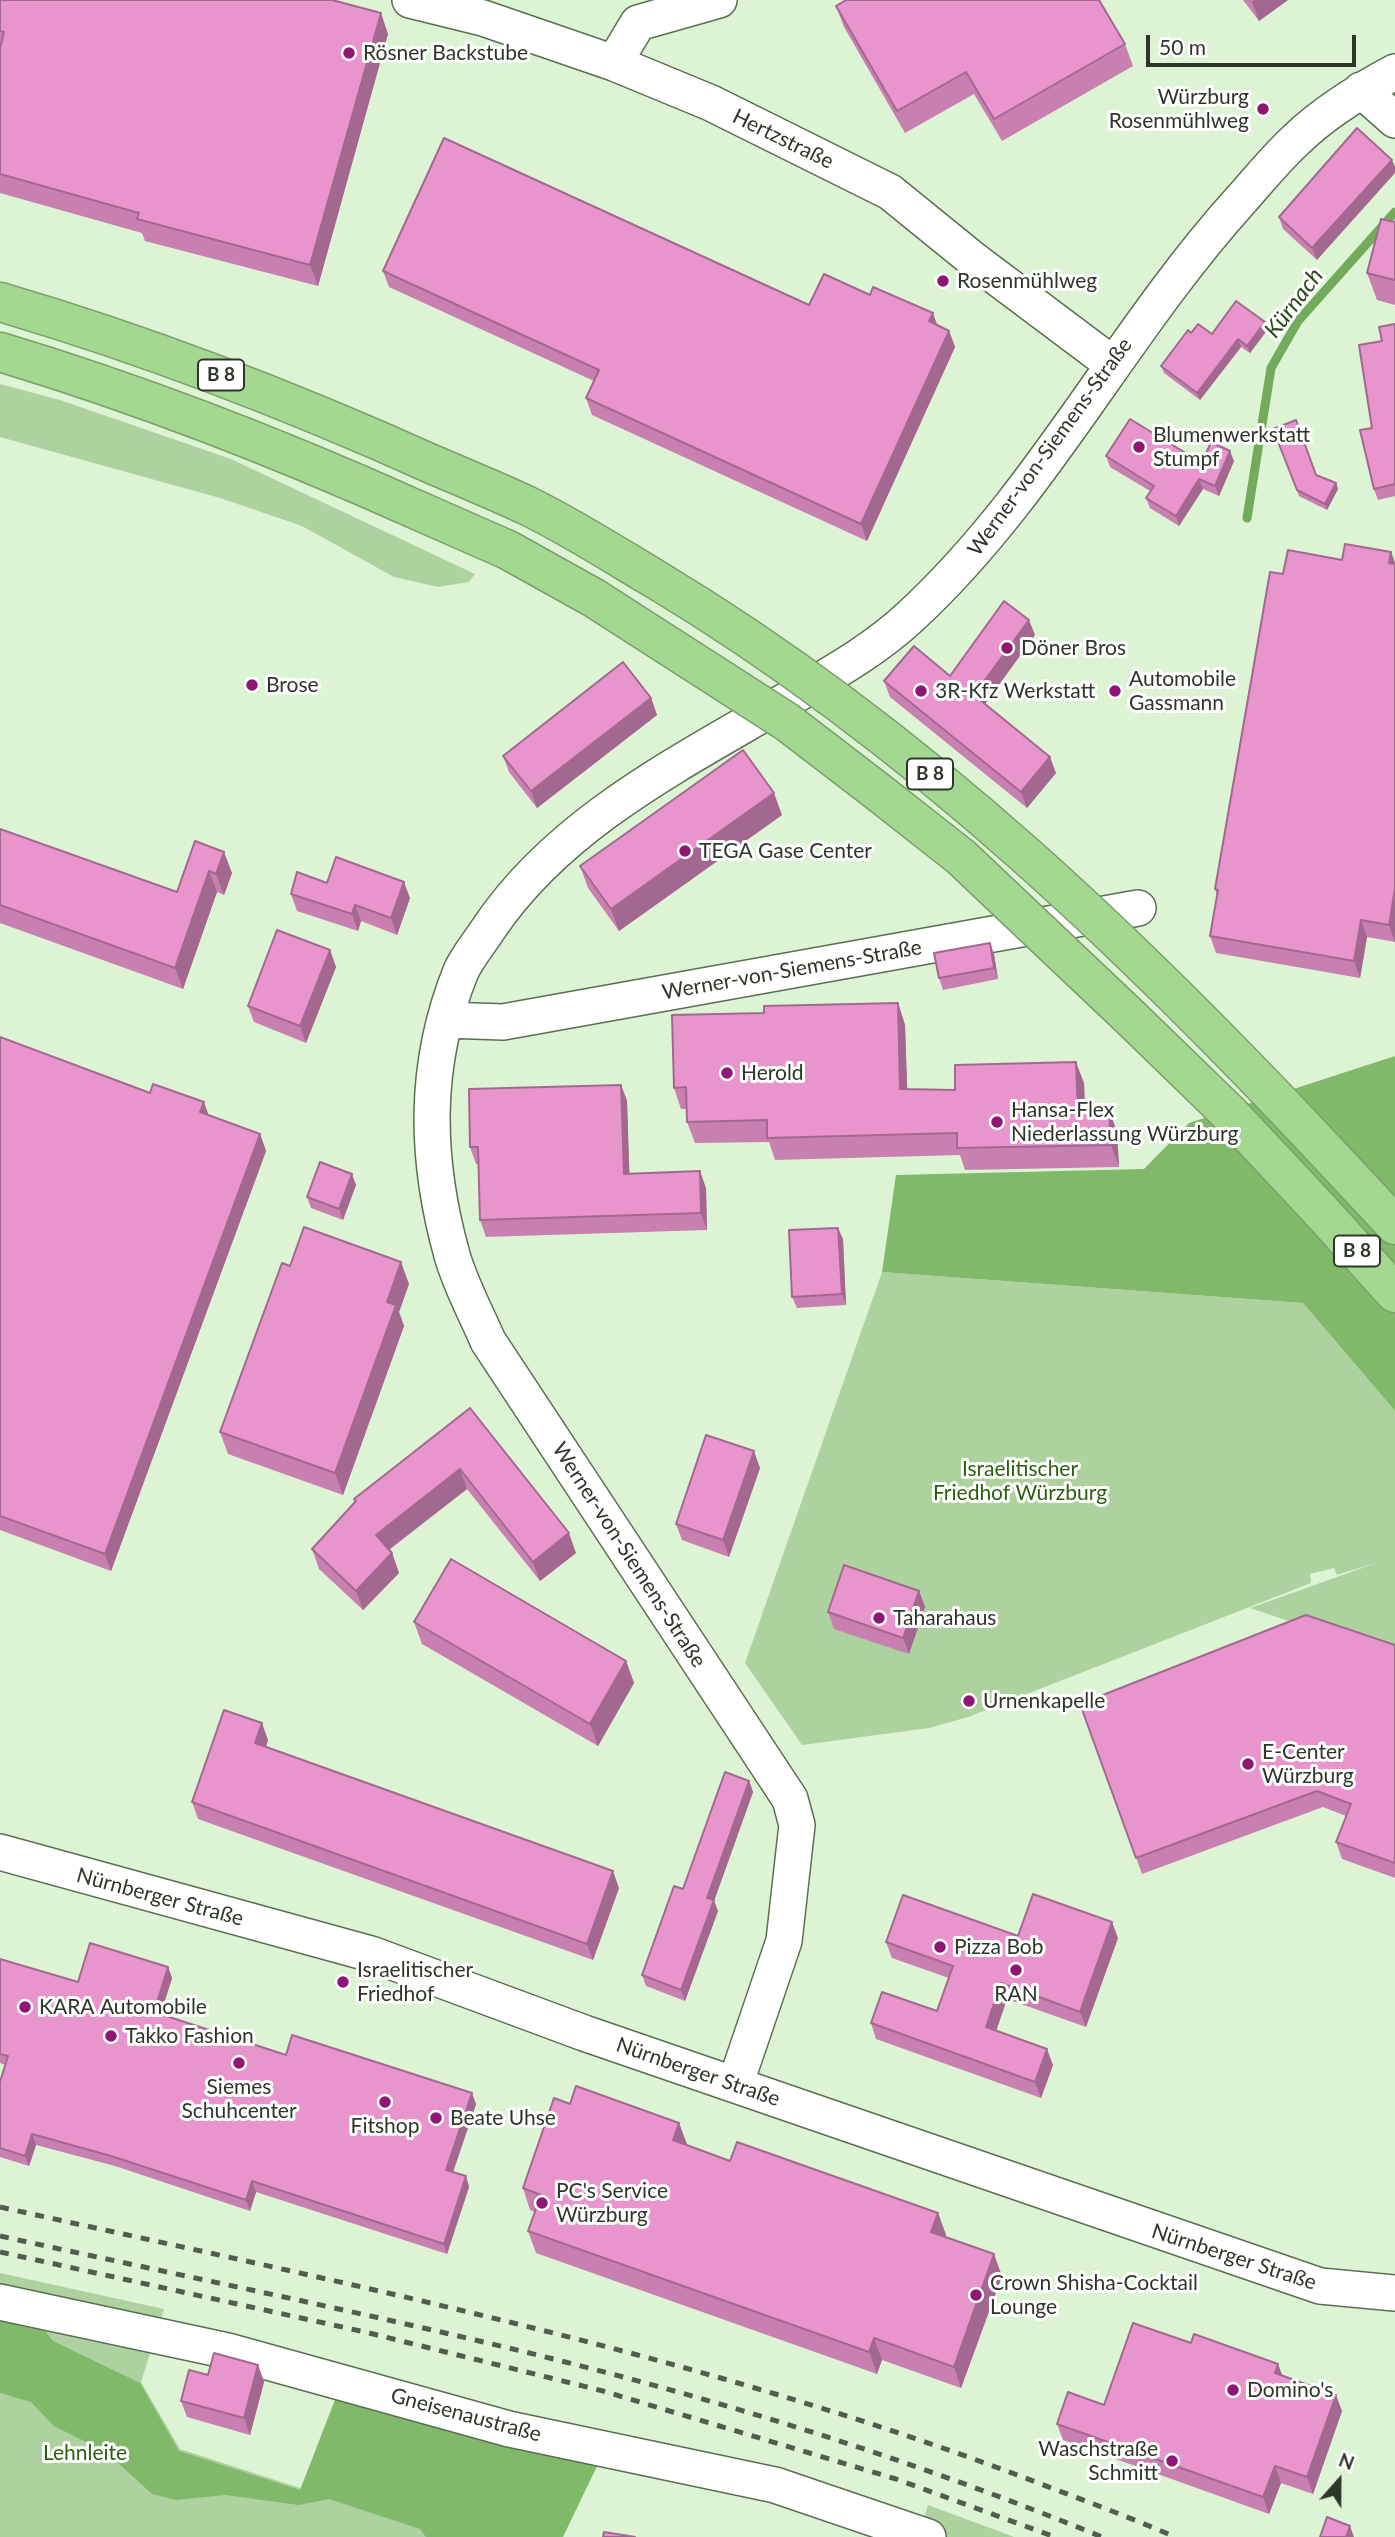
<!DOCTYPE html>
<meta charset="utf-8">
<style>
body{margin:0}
#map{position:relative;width:1395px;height:2537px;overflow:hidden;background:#ddf4d4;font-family:Lato,sans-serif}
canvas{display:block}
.north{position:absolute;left:1304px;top:2446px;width:70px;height:70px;-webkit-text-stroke:5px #fff;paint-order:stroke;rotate:21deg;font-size:19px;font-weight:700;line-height:28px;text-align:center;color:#2d3629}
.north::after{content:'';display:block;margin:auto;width:24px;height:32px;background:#2d3629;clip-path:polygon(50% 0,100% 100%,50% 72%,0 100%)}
.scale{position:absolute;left:1146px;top:35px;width:210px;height:32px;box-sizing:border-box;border:4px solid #2d3629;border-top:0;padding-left:9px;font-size:21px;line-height:24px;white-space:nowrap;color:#2d3629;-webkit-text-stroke:5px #fff;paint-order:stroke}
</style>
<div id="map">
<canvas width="1395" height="2537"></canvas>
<div class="north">N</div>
<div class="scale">50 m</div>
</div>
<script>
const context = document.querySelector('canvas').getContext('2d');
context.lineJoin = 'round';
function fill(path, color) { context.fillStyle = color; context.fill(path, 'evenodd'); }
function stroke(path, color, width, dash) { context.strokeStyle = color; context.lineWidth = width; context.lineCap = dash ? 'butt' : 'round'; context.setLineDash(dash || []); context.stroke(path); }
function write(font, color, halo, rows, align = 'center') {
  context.font = font + ' Lato,sans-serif'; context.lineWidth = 6; context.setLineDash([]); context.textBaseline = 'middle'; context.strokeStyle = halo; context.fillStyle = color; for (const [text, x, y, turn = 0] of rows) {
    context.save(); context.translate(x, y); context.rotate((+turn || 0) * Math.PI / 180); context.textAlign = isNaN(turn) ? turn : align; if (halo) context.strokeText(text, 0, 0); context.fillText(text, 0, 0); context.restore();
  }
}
fill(new Path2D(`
 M 0,384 L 60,400 L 231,459 L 475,574 L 469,582 L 438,587 L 394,577 L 302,526 L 220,498 L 0,437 Z
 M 882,1272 L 1303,1303 L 1395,1411 L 1395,1657 L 1250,1608 L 1379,1562 L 1337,1575 L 1334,1568 L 1310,1574 L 1311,1583 L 968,1717 L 929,1728 L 802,1745 L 745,1663 Z
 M 0,2273 L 164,2309 L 141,2382 L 180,2449 L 300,2488 L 562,2537 L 0,2537 Z
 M 928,2505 L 1009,2535 L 1014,2537 L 918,2537 Z`), '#add29f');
fill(new Path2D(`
 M 1395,1056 L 1395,1411 L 1303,1303 L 882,1272 L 896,1175 L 1144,1169 L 1189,1123 Z
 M 0,2313 L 37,2321 L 53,2341 L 140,2383 L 179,2451 L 300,2490 L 338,2392 L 600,2460 L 563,2537 L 426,2537 L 420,2529 L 329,2499 L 299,2505 L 225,2495 L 176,2500 L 152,2494 L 106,2452 L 54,2426 L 31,2402 L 0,2393 Z`), '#81b96b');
stroke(new Path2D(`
 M 1247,518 L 1271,368 L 1298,321 L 1395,212`), '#73aa5c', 9);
const minor = new Path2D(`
 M 410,0 L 483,18 L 614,63 L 711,103 L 890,192 L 975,261 L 1111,363
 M 614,63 L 638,23 L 719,0
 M 1361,90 L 1395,120
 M 446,1020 L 503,1022 L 1138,908
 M 0,1852 L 371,1954 L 584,2033 L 1320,2286 L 1395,2293
 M 735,2085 L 784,1941 L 797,1825 L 790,1799 L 488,1341 C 476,1313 460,1284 452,1255 C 425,1158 423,1065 461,971 C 468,956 480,942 489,928 C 561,821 684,761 792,697 C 833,673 876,649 911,616 C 1041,496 1121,333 1239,202 C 1258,181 1276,158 1297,139 C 1325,112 1361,90 1395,72
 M 0,2302 L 228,2351 L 509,2429 L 775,2485 L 928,2537`);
const highway = new Path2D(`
 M 0,302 C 150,346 294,402 436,466
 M 0,352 C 143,395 281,449 417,510
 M 1351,1178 L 1395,1225
 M 1319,1209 L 1395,1293`);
stroke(minor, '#5a6e52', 38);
stroke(highway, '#7a9f6b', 41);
stroke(minor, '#fff', 35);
stroke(highway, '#a4d78f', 38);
stroke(new Path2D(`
 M 0,2207 C 344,2283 690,2352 1020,2476 C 1072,2496 1125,2515 1175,2537
 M 0,2236 C 196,2279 394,2318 589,2368 C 763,2413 936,2469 1102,2537
 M 0,2252 L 365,2332 L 603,2391 L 896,2479 L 1055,2537`), '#525e4d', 5, [9, 9]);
const highwayBridge = new Path2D(`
 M 436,466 C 467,479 498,492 528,506 C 571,527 613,554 655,579 C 920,738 1142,953 1351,1178
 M 417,510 L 508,550 L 594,598 L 787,722 L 877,791 L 961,857 L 1131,1018 L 1230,1114 L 1319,1209`);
stroke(highwayBridge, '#7a9f6b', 41, []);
stroke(highwayBridge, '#a4d78f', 38);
fill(new Path2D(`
 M 0,0 L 388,34 L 318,286 L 145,241 L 142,233 L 0,193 Z
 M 1243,0 L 1288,0 L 1259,21 Z
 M 836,6 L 1125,44 L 1133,66 L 1002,141 L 974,94 L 905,133 L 844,27 Z
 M 1395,167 L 1317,260 L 1283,229 L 1279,217 Z
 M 1395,222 L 1395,305 L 1377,300 L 1367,273 Z
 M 383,271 L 809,305 L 937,325 L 949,331 L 955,347 L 867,541 L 592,415 L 586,398 L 594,381 L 389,287 Z
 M 1265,322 L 1268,329 L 1250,353 L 1241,347 L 1200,400 L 1164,373 L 1161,366 L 1191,333 L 1212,334 Z
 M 1395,324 L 1395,496 L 1378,500 L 1374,489 L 1372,428 L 1382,341 Z
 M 1273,429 L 1316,475 L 1336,483 L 1338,489 L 1327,510 L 1299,496 Z
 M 1106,456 L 1202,463 L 1234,461 L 1219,496 L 1203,489 L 1179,526 L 1150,508 L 1146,498 L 1150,491 L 1110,467 Z
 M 1391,552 L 1395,563 L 1395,942 L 1367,937 L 1360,978 L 1216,953 L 1210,936 L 1217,895 L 1215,889 L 1283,574 L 1342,560 Z
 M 1035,635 L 985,704 L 1056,773 L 1027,808 L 890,697 L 884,681 L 950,676 Z
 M 651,698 L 657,715 L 537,808 L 509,772 L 503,756 Z
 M 782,815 L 619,931 L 588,888 L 580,866 Z
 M 0,829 L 177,892 L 195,841 L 232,873 L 224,895 L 217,892 L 183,989 L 0,923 Z
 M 327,883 L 410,898 L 397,935 L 361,921 L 358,931 L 297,911 L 291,894 Z
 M 330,950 L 336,967 L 306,1043 L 254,1022 L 248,1006 Z
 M 994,954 L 998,979 L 943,990 L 939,978 Z
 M 898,1003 L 905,1025 L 907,1089 L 955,1090 L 1084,1083 L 1085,1111 L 1109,1110 L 1117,1132 L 1119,1167 L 965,1170 L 960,1155 L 775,1160 L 769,1142 L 695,1143 L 687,1122 L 686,1109 L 681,1109 L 674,1088 L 764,1013 Z
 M 0,1037 L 260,1134 L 266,1151 L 111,1571 L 0,1530 Z
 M 621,1085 L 627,1101 L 629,1173 L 706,1188 L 707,1230 L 486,1237 L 480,1220 L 478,1164 L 476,1164 L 470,1147 Z
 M 356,1185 L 343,1220 L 311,1208 L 307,1197 Z
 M 843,1239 L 846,1305 L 797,1308 L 792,1297 Z
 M 290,1266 L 409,1284 L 399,1312 L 404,1326 L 343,1495 L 228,1454 L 220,1432 Z
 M 470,1408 L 576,1553 L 540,1581 L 467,1489 L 389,1550 L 392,1553 L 399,1573 L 363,1610 L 319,1569 L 312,1549 L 355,1502 L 354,1499 Z
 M 760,1468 L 729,1557 L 682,1540 L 676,1524 Z
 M 919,1591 L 925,1607 L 909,1654 L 834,1629 L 828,1612 Z
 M 414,1622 L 626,1661 L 634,1683 L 598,1746 L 422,1644 Z
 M 1395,1645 L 1395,1878 L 1342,1859 L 1336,1842 L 1346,1816 L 1323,1807 L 1142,1874 L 1080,1704 Z
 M 268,1740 L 266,1747 L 619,1888 L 593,1960 L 198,1819 L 192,1802 Z
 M 749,1781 L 753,1792 L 714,1901 L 718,1911 L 685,2001 L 646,1986 L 642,1975 L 683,1889 Z
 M 1018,1936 L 1118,1938 L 1086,2027 L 1007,1999 L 996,2031 L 1053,2065 L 1041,2098 L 876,2039 L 871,2023 L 937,2011 L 949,1978 L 892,1958 L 886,1942 Z
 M 0,1959 L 78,1982 L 168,1967 L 172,1978 L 161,2014 L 286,2055 L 476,2104 L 453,2172 L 466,2176 L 469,2187 L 447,2254 L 256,2192 L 250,2211 L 115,2166 L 36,2145 L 29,2166 L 0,2157 L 0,2082 L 5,2065 L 0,2063 Z
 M 570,2104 L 679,2123 L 686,2145 L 730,2161 L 938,2213 L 946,2235 L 945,2237 L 1002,2276 L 961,2388 L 882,2360 L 877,2374 L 536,2253 L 528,2231 L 535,2212 L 530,2210 L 523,2188 Z
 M 1191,2343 L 1278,2364 L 1282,2376 L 1342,2411 L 1313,2494 L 1281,2483 L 1269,2514 L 1063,2440 L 1057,2424 L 1104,2405 Z
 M 258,2365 L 264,2382 L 250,2435 L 187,2417 L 181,2401 L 208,2375 Z`), '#c880b0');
fill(new Path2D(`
 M 1254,0 L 1288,0 L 1259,21 L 1252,2 Z
 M 381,13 L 388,34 L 318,286 L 310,265 Z
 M 1392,160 L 1395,167 L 1395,173 L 1317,260 L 1312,248 Z
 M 933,313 L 939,330 L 929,321 Z
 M 1265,322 L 1268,329 L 1250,353 L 1247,346 Z
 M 949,331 L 955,347 L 867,541 L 861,524 Z
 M 1238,339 L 1241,347 L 1200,400 L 1197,393 Z
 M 1230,451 L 1234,461 L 1219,496 L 1215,486 Z
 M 1199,479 L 1203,489 L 1179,526 L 1176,516 Z
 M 1336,483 L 1338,489 L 1327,510 L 1325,504 Z
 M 1391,552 L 1395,563 L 1395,580 L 1389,563 Z
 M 1029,620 L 1035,635 L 980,711 L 974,695 Z
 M 651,698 L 657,715 L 537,808 L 531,791 Z
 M 1050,757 L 1056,773 L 1027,808 L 1021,792 Z
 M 774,793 L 782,815 L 619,931 L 611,909 Z
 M 224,852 L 232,873 L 224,895 L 216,874 Z
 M 209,871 L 217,892 L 183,989 L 175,968 Z
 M 404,882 L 410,898 L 397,935 L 391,918 Z
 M 1395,889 L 1395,942 L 1389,925 Z
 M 355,905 L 361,921 L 358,931 L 352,914 Z
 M 1361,920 L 1367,937 L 1360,978 L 1354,961 Z
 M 990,943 L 994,954 L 998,979 L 994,968 Z
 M 330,950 L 336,967 L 306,1043 L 300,1026 Z
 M 898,1003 L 905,1025 L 908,1111 L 900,1089 Z
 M 1076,1062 L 1084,1083 L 1086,1133 L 1078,1111 Z
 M 621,1085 L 627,1101 L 630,1190 L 624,1174 Z
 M 204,1102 L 210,1119 L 200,1112 Z
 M 1109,1110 L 1117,1132 L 1119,1167 L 1111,1145 Z
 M 260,1134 L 266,1151 L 111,1571 L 105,1554 Z
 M 700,1171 L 706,1188 L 707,1230 L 701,1213 Z
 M 352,1174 L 356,1185 L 343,1220 L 339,1209 Z
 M 838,1228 L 843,1239 L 846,1305 L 842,1294 Z
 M 401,1262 L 409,1284 L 399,1312 L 404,1326 L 343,1495 L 335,1473 L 387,1302 Z
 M 754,1451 L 760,1468 L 729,1557 L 723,1540 Z
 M 460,1469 L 467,1489 L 383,1554 L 376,1535 Z
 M 569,1533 L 576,1553 L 540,1581 L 533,1562 Z
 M 392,1553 L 399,1573 L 363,1610 L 356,1591 Z
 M 919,1591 L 925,1607 L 909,1654 L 903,1638 Z
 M 626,1661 L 634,1683 L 598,1746 L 590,1724 Z
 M 262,1723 L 268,1740 L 261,1759 L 255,1743 Z
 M 749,1781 L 753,1792 L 714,1901 L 718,1911 L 685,2001 L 681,1990 L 707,1898 Z
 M 613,1871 L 619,1888 L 593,1960 L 587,1944 Z
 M 1112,1922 L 1118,1938 L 1086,2027 L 1080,2012 Z
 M 168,1967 L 172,1978 L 158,2022 L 154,2012 Z
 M 1001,1983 L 1007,1999 L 992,2043 L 986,2027 Z
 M 1047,2049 L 1053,2065 L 1041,2098 L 1035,2082 Z
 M 472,2093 L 476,2104 L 450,2181 L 446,2170 Z
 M 679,2123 L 687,2144 L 681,2162 L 673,2140 Z
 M 32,2134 L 36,2145 L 29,2166 L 25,2156 Z
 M 466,2176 L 469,2187 L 447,2254 L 444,2244 Z
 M 252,2181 L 256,2192 L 250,2211 L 246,2200 Z
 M 938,2213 L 946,2235 L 939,2254 L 931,2232 Z
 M 994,2254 L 1002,2276 L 961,2388 L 954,2367 Z
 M 874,2338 L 882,2360 L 877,2374 L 869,2352 Z
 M 1278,2364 L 1284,2380 L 1275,2373 Z
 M 258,2365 L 264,2382 L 250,2435 L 244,2418 Z
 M 1336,2395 L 1342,2411 L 1313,2494 L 1307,2477 Z
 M 1275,2466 L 1281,2483 L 1269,2514 L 1263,2497 Z
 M 1350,2526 L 1354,2537 L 1346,2537 Z`), '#a36890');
const building = new Path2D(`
 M 0,0 L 332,0 L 381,13 L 310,265 L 137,219 L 139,213 L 0,174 L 0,48 L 4,32 L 0,31 Z
 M 846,0 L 1099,0 L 1125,44 L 994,119 L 966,72 L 897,111 L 836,6 Z
 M 1357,128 L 1392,160 L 1312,248 L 1279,217 Z
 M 444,138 L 809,305 L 824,274 L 870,295 L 873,287 L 933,313 L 929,321 L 949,331 L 861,524 L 586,398 L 599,370 L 383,271 Z
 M 1381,219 L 1395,222 L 1395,280 L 1367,273 Z
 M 1236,301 L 1265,322 L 1247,346 L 1238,339 L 1197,393 L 1161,366 L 1188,330 L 1191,333 L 1198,324 L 1212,334 Z
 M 1395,324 L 1395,484 L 1374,489 L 1360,430 L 1372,428 L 1359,345 L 1382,341 L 1379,327 Z
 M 1130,419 L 1202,463 L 1211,442 L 1230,451 L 1215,486 L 1199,479 L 1176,516 L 1146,498 L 1154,486 L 1106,456 Z
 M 1296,420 L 1316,475 L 1336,483 L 1325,504 L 1297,490 L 1273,429 Z
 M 1345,544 L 1391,552 L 1389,563 L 1395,564 L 1395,889 L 1389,925 L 1361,920 L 1354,961 L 1210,936 L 1218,890 L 1215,889 L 1270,572 L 1283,574 L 1288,550 L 1342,560 Z
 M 1004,601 L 1029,620 L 974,695 L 1050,757 L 1021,792 L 884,681 L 914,646 L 950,676 Z
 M 623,662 L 651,698 L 531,791 L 503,756 Z
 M 743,750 L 774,793 L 611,909 L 580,866 Z
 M 0,829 L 177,892 L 195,841 L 224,852 L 216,874 L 209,871 L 175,968 L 0,905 Z
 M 336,857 L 404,882 L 391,918 L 355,905 L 352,914 L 291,894 L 297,872 L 327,883 Z
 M 277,930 L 330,950 L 300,1026 L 248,1006 Z
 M 990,943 L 994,968 L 939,978 L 934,953 Z
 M 898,1003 L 900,1089 L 955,1090 L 955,1065 L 1076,1062 L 1078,1111 L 1109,1110 L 1111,1145 L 957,1148 L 957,1133 L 767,1138 L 767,1120 L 687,1122 L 686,1087 L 674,1088 L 672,1015 L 764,1013 L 764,1006 Z
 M 0,1037 L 150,1093 L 153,1084 L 204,1102 L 200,1112 L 260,1134 L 105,1554 L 0,1516 Z
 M 621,1085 L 624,1174 L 700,1171 L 701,1213 L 480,1220 L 478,1147 L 470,1147 L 469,1089 Z
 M 320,1162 L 352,1174 L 339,1209 L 307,1197 Z
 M 304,1227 L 401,1262 L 387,1302 L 396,1305 L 335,1473 L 220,1432 L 282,1263 L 290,1266 Z
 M 838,1228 L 842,1294 L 792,1297 L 789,1230 Z
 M 470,1408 L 569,1533 L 533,1562 L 460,1469 L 376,1535 L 392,1553 L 356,1591 L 312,1549 L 356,1501 L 354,1499 Z
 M 706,1435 L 754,1451 L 723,1540 L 676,1524 Z
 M 451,1559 L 626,1661 L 590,1724 L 414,1622 Z
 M 844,1565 L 919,1591 L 903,1638 L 828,1612 Z
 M 1306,1615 L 1395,1645 L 1395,1863 L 1336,1842 L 1351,1804 L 1317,1791 L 1136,1858 L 1080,1704 Z
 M 224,1710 L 262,1723 L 255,1743 L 613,1871 L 587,1944 L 192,1802 Z
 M 725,1772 L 749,1781 L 707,1898 L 714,1900 L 681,1990 L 642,1975 L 674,1886 L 683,1889 Z
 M 1033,1894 L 1112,1922 L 1080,2012 L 1001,1983 L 986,2027 L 1047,2049 L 1035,2082 L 871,2023 L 882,1992 L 937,2011 L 953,1966 L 886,1942 L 903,1895 L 1018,1936 Z
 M 90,1943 L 168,1967 L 154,2012 L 286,2055 L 292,2035 L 472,2093 L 446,2170 L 466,2176 L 444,2244 L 252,2181 L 246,2200 L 111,2156 L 32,2134 L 25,2156 L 0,2148 L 0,2082 L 8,2056 L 0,2054 L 0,1959 L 78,1982 Z
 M 576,2086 L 679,2123 L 673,2140 L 730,2161 L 737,2142 L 938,2213 L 931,2232 L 994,2254 L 954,2367 L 874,2338 L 869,2352 L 528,2231 L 541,2195 L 523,2188 L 554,2098 L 570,2104 Z
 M 1133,2323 L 1191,2343 L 1194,2334 L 1278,2364 L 1275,2373 L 1336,2395 L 1307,2477 L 1275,2466 L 1263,2497 L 1057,2424 L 1068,2392 L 1104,2405 Z
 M 214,2353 L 258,2365 L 244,2418 L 181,2401 L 189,2370 L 208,2375 Z
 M 1327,2517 L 1350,2526 L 1346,2537 L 1320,2537 Z
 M 604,2532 L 635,2537 L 603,2537 Z`);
fill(building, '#e995cd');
stroke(building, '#a36890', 2);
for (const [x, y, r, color] of [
 [349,53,7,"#901674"],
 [1263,109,7,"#901674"],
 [943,281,7,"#901674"],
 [1139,447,7,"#901674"],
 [1007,648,7,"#901674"],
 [252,685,7,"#901674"],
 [921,691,7,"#901674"],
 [1115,691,7,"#901674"],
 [685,851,7,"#901674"],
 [727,1073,7,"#901674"],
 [997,1122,7,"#901674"],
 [879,1618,7,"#901674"],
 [969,1701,7,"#901674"],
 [1248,1764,7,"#901674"],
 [940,1947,7,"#901674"],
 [1016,1970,7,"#901674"],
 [343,1982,7,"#901674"],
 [25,2007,7,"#901674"],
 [111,2036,7,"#901674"],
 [239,2063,7,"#901674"],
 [385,2102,7,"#901674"],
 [436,2118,7,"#901674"],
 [542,2203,7,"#901674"],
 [976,2295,7,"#901674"],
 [1233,2390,7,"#901674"],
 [1172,2461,7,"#901674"]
]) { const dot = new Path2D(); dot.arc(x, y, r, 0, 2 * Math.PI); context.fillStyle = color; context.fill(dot); stroke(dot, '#fff', 2.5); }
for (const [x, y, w] of [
 [221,375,46],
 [930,774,46],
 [1357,1251,46]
]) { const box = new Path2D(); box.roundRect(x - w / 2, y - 15.5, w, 31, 5); context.fillStyle = '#fff'; context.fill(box); stroke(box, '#2d3629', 2); }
write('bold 19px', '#2d3629', null, [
 ["B 8",221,375],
 ["B 8",930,774],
 ["B 8",1357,1251]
]);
write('21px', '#2d3629', '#fff', [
 ["Rösner Backstube",363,53],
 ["Würzburg",1249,97,"right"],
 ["Rosenmühlweg",1249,121,"right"],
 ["Rosenmühlweg",957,281],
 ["Blumenwerkstatt",1153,435],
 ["Stumpf",1153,459],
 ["Döner Bros",1021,648],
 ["Automobile",1129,679],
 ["Gassmann",1129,703],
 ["Brose",266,685],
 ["3R-Kfz Werkstatt",935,691],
 ["TEGA Gase Center",699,851],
 ["Herold",741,1073],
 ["Hansa-Flex",1011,1110],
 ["Niederlassung Würzburg",1011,1134],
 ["Taharahaus",893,1618],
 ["Urnenkapelle",983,1701],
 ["E-Center",1262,1752],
 ["Würzburg",1262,1776],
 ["Pizza Bob",954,1947],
 ["Israelitischer",357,1970],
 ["Friedhof",357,1994],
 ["RAN",1016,1994,"center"],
 ["KARA Automobile",39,2007],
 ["Takko Fashion",125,2036],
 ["Siemes",239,2087,"center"],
 ["Schuhcenter",239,2111,"center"],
 ["Beate Uhse",450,2118],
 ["Fitshop",385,2126,"center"],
 ["PC's Service",556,2191],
 ["Würzburg",556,2215],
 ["Crown Shisha-Cocktail",990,2283],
 ["Lounge",990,2307],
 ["Domino's",1247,2390],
 ["Waschstraße",1158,2449,"right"],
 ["Schmitt",1158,2473,"right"]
], 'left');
write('21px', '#2d3629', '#fff', [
 ["Hertzstraße",783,139,26],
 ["Werner-von-Siemens-Straße",1050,447,-54],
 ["Werner-von-Siemens-Straße",792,970,-10],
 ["Werner-von-Siemens-Straße",629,1555,57],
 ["Nürnberger Straße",160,1897,15],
 ["Nürnberger Straße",698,2072,19],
 ["Nürnberger Straße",1234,2257,18],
 ["Gneisenaustraße",466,2415,15]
]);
write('21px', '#2b5e0d', '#fff', [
 ["Israelitischer",1020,1469],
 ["Friedhof Würzburg",1020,1493],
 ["Lehnleite",85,2453]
]);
write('italic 23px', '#274c16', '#fff', [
 ["Kürnach",1294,303,-53]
]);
</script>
